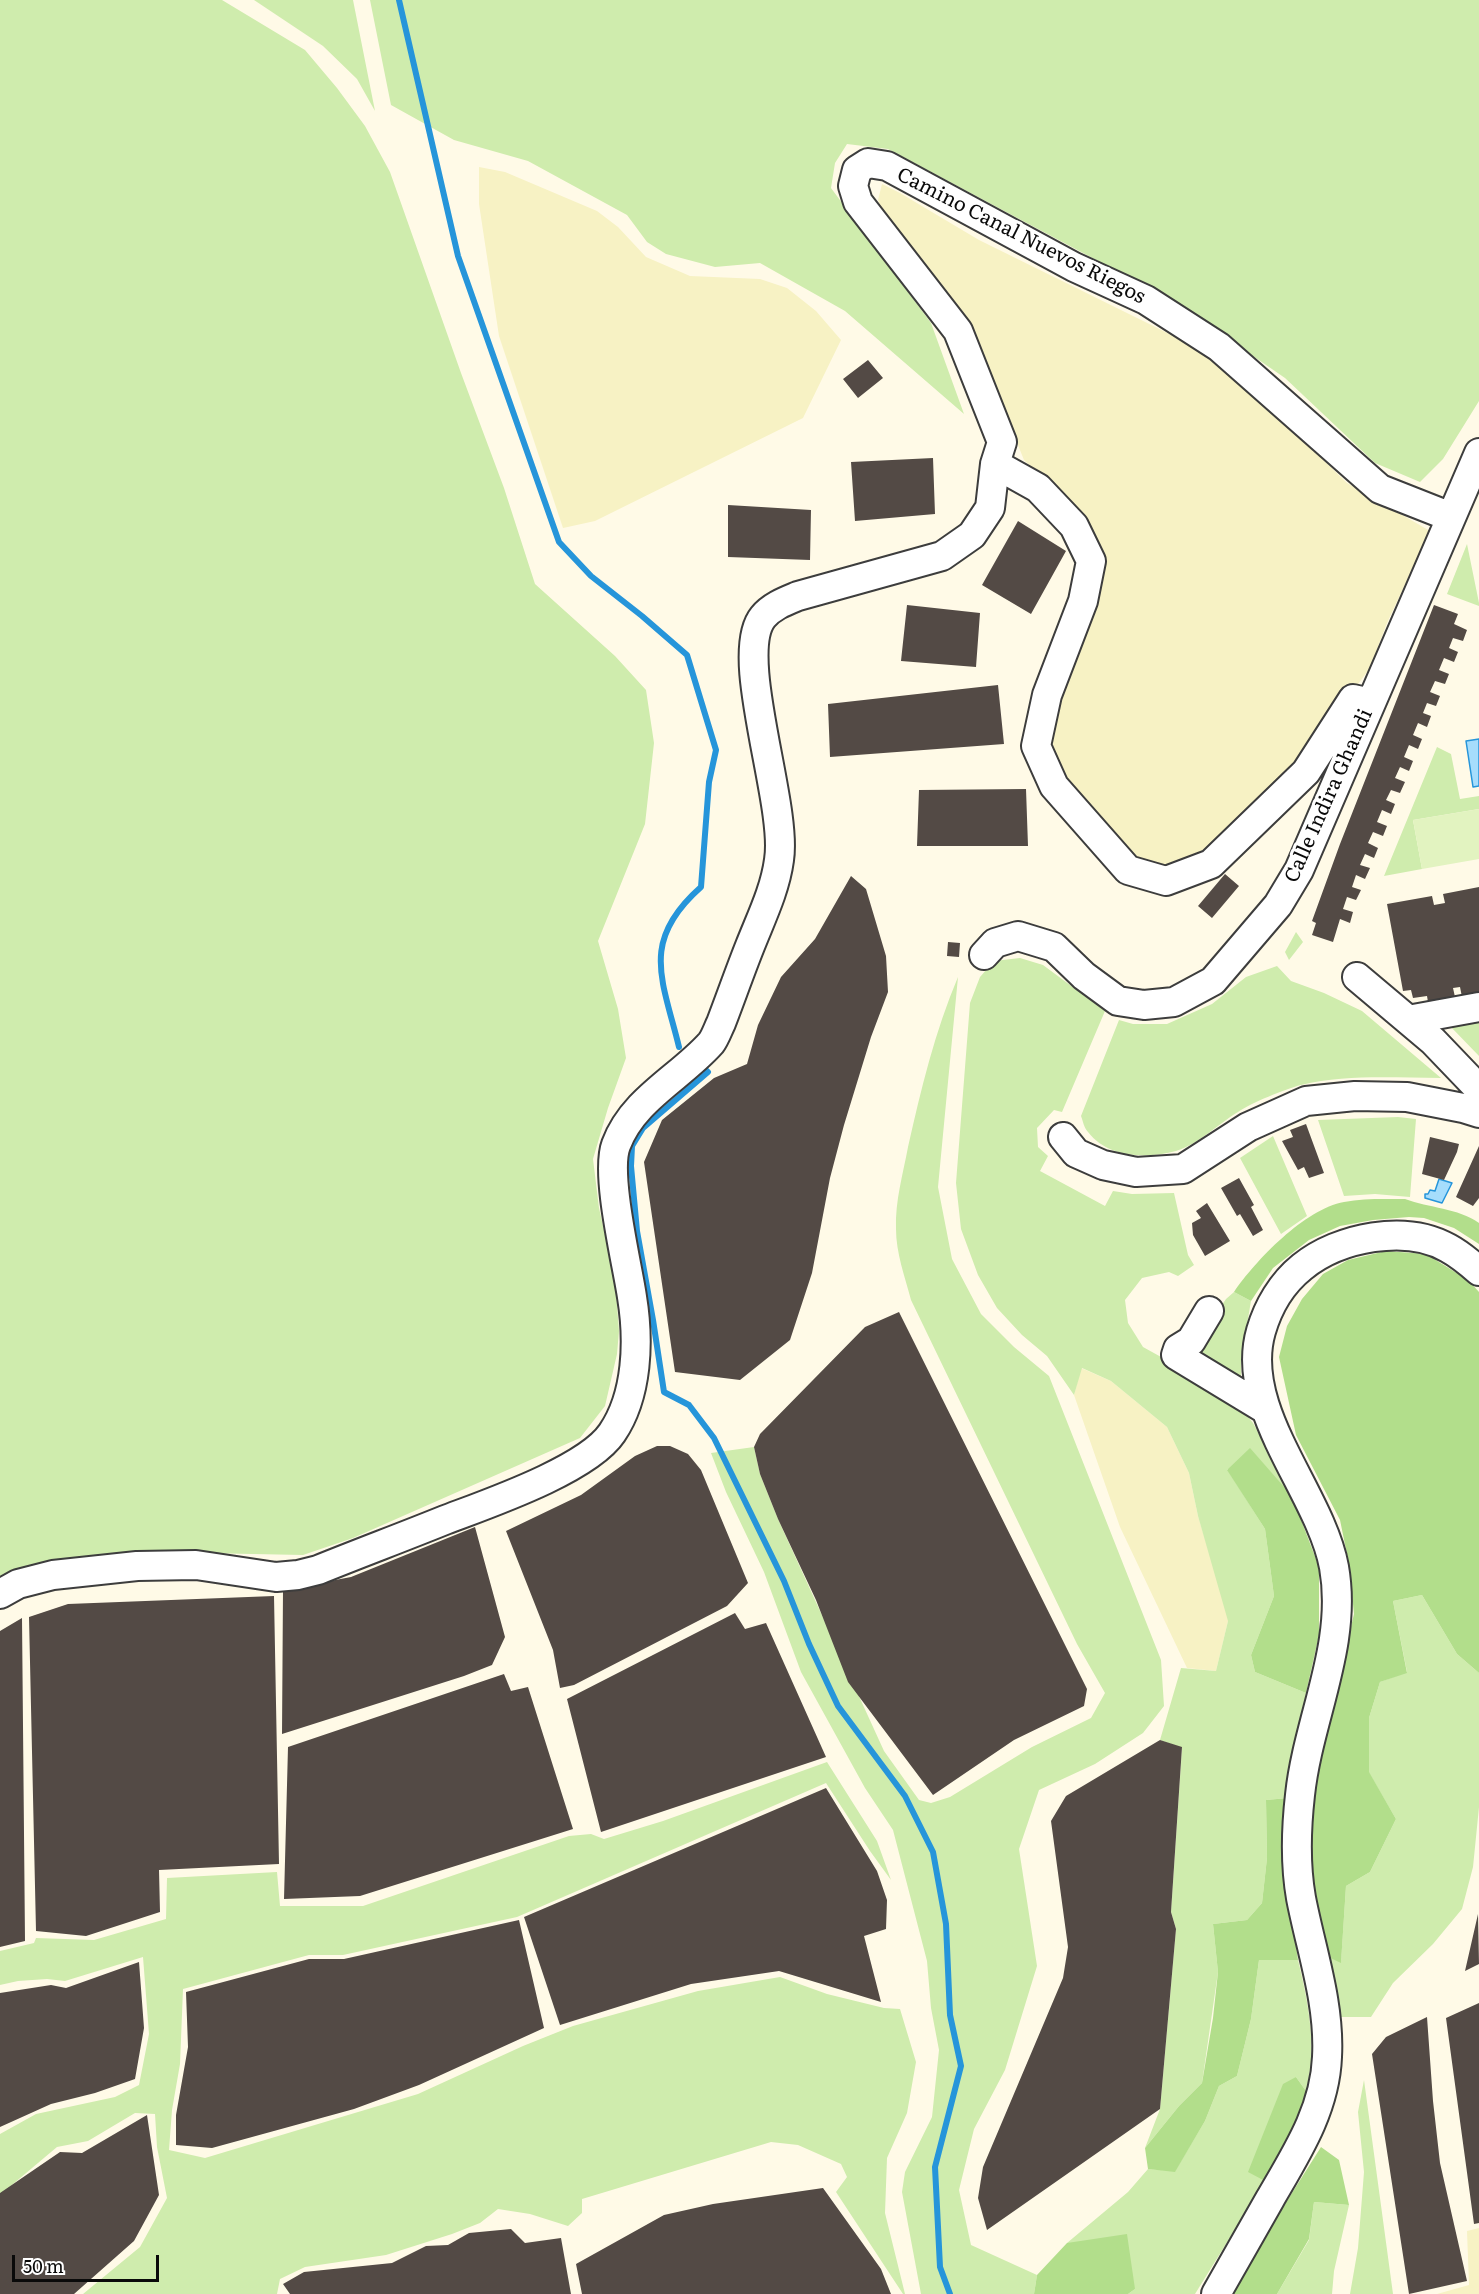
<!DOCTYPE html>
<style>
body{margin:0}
#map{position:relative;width:1479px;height:2294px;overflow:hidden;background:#fffae7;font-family:Literata,serif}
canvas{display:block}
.scale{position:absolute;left:12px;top:2255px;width:147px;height:27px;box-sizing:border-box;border:3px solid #0a0a0a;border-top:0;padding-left:8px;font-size:18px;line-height:21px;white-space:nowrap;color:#0a0a0a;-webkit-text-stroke:4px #fff;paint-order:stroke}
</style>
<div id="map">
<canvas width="1479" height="2294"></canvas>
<div class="scale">50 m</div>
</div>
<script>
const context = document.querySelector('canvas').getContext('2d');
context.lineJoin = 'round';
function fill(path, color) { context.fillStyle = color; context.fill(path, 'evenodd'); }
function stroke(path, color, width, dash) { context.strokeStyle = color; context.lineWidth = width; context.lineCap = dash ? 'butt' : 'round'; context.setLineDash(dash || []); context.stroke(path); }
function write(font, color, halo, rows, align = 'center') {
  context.font = font + ' Literata,serif'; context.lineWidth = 6; context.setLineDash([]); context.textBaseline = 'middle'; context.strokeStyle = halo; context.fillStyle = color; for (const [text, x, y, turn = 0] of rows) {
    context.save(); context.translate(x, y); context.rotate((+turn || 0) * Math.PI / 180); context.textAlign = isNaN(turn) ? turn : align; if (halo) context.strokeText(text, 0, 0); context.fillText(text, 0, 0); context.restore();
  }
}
fill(new Path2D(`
 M 479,167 L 505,172 L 597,211 L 618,227 L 646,257 L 690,276 L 760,279 L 787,288 L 816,311 L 841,340 L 803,418 L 595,521 L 563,528 L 499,336 L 479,204 Z
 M 882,184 L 900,193 L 979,240 L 1204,351 L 1257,395 L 1347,483 L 1430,531 L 1387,623 L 1370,668 L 1294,770 L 1205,857 L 1165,873 L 1134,861 L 1065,779 L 1052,742 L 1065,681 L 1091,620 L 1104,564 L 1082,518 L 1024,460 L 1014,435 L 882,212 L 878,200 Z
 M 1081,1368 L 1111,1381 L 1167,1427 L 1189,1473 L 1198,1516 L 1229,1617 L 1216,1671 L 1187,1668 L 1120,1527 L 1074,1395 Z
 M 1479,2228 L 1479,2294 L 1437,2294 L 1469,2285 L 1467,2231 Z`), '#f7f2c4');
fill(new Path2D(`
 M 0,0 L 222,0 L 305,50 L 337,88 L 365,126 L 390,172 L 461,373 L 504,488 L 535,584 L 615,656 L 646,690 L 654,743 L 645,824 L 598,941 L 618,1009 L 626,1058 L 608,1108 L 593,1159 L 599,1208 L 615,1279 L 619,1331 L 617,1354 L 605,1406 L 580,1438 L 353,1538 L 303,1555 L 151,1552 L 0,1582 Z
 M 254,0 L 353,0 L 375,111 L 357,79 L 323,46 Z
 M 370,0 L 1479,0 L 1479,401 L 1443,459 L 1420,482 L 1375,463 L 1285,378 L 1173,301 L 888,149 L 847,144 L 835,163 L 831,188 L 931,323 L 964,414 L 845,311 L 760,263 L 715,267 L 666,254 L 647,242 L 627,215 L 528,161 L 454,140 L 391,105 Z
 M 1467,544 L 1479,603 L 1479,606 L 1447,594 Z
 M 1437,747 L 1451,754 L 1460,799 L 1479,796 L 1479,809 L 1413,820 L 1422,869 L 1384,876 Z
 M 1296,932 L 1303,942 L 1289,960 L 1285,952 Z
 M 1020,958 L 1043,965 L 1105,1011 L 1062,1112 L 1054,1110 L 1037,1128 L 1038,1147 L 1048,1156 L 1040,1171 L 1105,1206 L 1113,1191 L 1132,1194 L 1174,1193 L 1188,1255 L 1194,1265 L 1178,1276 L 1169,1272 L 1142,1278 L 1125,1300 L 1128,1323 L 1143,1347 L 1181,1368 L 1245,1413 L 1253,1423 L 1292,1496 L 1227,1469 L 1265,1529 L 1274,1596 L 1251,1655 L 1255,1672 L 1306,1693 L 1288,1798 L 1266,1800 L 1267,1858 L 1262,1903 L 1247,1920 L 1213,1924 L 1218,1972 L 1202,2083 L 1179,2106 L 1145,2148 L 1160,2109 L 1176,1929 L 1171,1912 L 1182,1748 L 1160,1740 L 1181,1668 L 1216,1671 L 1228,1621 L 1198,1516 L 1189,1473 L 1167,1427 L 1111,1381 L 1082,1368 L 1074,1395 L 1047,1356 L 1022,1335 L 997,1308 L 978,1275 L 961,1229 L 956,1183 L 970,1003 L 980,977 L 994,961 Z
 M 1277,966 L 1291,981 L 1324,993 L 1362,1011 L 1441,1078 C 1394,1078 1347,1074 1301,1085 C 1285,1089 1251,1103 1238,1112 C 1218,1124 1199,1144 1176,1151 C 1147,1159 1108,1158 1088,1132 C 1084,1128 1083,1121 1081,1116 L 1119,1020 L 1133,1024 L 1167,1024 L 1212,1004 L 1246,977 Z
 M 958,977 L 938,1187 L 952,1259 L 981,1314 L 1014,1347 L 1049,1376 L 1161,1660 L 1164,1706 L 1143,1733 L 1095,1764 L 1039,1790 L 1019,1849 L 1037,1966 L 1005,2070 L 974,2129 L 959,2190 L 971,2245 L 1037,2275 L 1034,2294 L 921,2294 L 902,2192 L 905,2172 L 932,2117 L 939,2050 L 931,2008 L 927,1961 L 893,1830 L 865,1788 L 801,1672 L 764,1572 L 726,1492 L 711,1453 L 754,1447 L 760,1474 L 778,1519 L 884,1751 L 919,1800 L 931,1803 L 950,1797 L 1032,1747 L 1091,1718 L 1105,1693 L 1077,1644 L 911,1300 C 905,1277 896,1253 896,1229 C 895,1201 903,1174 908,1147 C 921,1089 935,1031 958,977 Z
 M 1479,1021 L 1479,1056 L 1450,1026 Z
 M 1398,1117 L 1416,1119 L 1410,1197 L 1375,1194 L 1344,1196 L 1318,1120 Z
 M 1273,1136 L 1307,1216 L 1281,1234 L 1240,1158 Z
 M 1234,1292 L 1251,1301 L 1241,1360 L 1241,1385 L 1200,1363 L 1193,1347 L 1226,1299 Z
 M 1422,1595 L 1457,1654 L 1479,1673 L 1479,1807 L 1473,1867 L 1462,1909 L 1433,1944 L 1393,1983 L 1371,2017 L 1338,2017 L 1324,1955 L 1341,1962 L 1346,1886 L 1370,1872 L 1396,1819 L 1369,1773 L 1369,1718 L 1380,1682 L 1407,1672 L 1393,1601 Z
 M 827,1762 L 877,1841 L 891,1880 L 870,1851 L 826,1783 L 517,1917 L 343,1955 L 309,1955 L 183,1989 L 180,2064 L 172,2110 L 169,2150 L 205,2158 L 418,2094 L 523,2046 L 573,2026 L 698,1991 L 780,1977 L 827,1994 L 884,2008 L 900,2009 L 916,2062 L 907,2113 L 887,2158 L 885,2213 L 905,2294 L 903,2294 L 836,2192 L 847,2177 L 841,2164 L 798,2145 L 771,2142 L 582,2199 L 582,2213 L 568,2226 L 530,2214 L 498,2209 L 480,2223 L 452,2234 L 386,2255 L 305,2267 L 280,2279 L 277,2294 L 83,2294 L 140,2247 L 167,2198 L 157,2147 L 155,2114 L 135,2113 L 88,2141 L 57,2147 L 0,2195 L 0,2134 L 36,2114 L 115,2097 L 139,2085 L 149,2034 L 143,1957 L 65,1981 L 47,1979 L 18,1981 L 0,1985 L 0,1951 L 34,1943 L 36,1938 L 94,1940 L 166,1919 L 167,1878 L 277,1872 L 280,1906 L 363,1906 L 569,1836 L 591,1834 L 604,1839 L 663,1821 Z
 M 1259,1960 L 1298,1960 C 1308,2001 1318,2050 1306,2091 L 1296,2077 L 1265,2181 L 1195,2294 L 1128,2294 L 1135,2289 L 1067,2243 L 1128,2192 L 1148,2169 L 1175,2171 L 1205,2121 L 1219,2086 L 1237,2076 L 1251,2019 Z
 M 1364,2080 L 1393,2294 L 1350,2294 L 1358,2248 L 1364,2172 L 1358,2112 Z
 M 1314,2202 L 1349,2205 L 1334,2271 L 1332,2294 L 1277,2294 L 1309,2240 Z`), '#cfecad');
fill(new Path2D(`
 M 1405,1199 C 1429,1208 1458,1208 1479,1223 L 1479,1244 L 1454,1228 L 1424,1218 L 1409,1217 L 1373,1220 L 1340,1226 L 1309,1240 L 1273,1268 L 1251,1301 L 1234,1292 C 1256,1260 1305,1209 1344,1202 C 1364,1198 1385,1199 1405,1199 Z
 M 1386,1251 L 1426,1254 L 1468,1280 L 1479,1292 L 1479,1673 L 1457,1654 L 1422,1595 L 1393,1601 L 1407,1673 L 1380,1682 L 1369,1718 L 1369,1772 L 1396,1819 L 1370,1872 L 1346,1886 L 1341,1963 L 1324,1955 L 1312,1887 L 1309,1805 L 1354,1614 L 1349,1564 L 1340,1520 L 1296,1435 L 1279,1357 L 1287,1326 L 1302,1299 L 1323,1274 L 1348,1260 Z
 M 1250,1448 L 1292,1496 L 1319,1567 L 1319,1635 L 1306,1693 L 1255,1672 L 1251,1655 L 1274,1596 L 1265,1529 L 1227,1470 Z
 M 1288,1798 L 1289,1898 L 1298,1960 L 1259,1960 L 1251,2019 L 1237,2076 L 1219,2086 L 1205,2121 L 1175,2172 L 1148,2169 L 1145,2148 L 1179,2106 L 1202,2083 L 1213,2018 L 1218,1972 L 1213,1924 L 1247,1920 L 1262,1903 L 1267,1858 L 1266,1800 Z
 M 1296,2077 L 1306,2091 L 1298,2119 L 1265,2181 L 1248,2172 L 1283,2084 Z
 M 1321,2147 L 1339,2160 L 1349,2205 L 1314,2202 L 1309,2239 L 1277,2294 L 1230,2294 L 1247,2264 Z
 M 1127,2234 L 1135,2289 L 1128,2294 L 1034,2294 L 1037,2275 L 1067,2243 Z`), '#b2de8b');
fill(new Path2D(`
 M 1479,809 L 1479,859 L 1422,869 L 1413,820 Z`), '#e2f3c0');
const water = new Path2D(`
 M 1479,739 L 1479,786 L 1473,787 L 1466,741 Z
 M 1439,1179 L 1452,1183 L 1442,1203 L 1425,1198 L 1425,1194 L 1428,1194 L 1430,1190 L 1435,1191 Z`);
fill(water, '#a6ddfc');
stroke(water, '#2695da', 1.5);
stroke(new Path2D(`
 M 399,0 L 458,256 L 559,542 L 591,576 L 642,616 L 687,655 L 716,750 L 709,782 L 701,887 C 640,941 662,978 679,1047
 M 706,1070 L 708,1072 L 643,1128 L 632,1146 L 631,1166 L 637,1231 L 653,1320 L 664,1392 L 689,1405 L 714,1438 L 784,1581 L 809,1644 L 838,1706 L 905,1796 L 933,1852 L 946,1924 L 950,2015 L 961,2066 L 935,2167 L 940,2267 L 950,2294`), '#2695da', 6);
fill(new Path2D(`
 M 868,360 L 883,378 L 858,398 L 843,379 Z
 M 933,458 L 935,514 L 855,521 L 851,462 Z
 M 728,505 L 811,510 L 810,560 L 728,557 Z
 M 1018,521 L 1066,551 L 1031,614 L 982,585 Z
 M 907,605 L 980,613 L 976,667 L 901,661 Z
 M 1434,605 L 1458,614 L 1454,624 L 1467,630 L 1463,641 L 1453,638 L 1449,648 L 1458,652 L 1454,662 L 1444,658 L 1439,670 L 1449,674 L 1445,684 L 1435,681 L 1430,692 L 1440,696 L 1436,706 L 1427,703 L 1423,713 L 1431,716 L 1427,727 L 1418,723 L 1413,735 L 1422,739 L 1418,749 L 1409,745 L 1404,757 L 1413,761 L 1409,771 L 1400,767 L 1395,778 L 1405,782 L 1400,793 L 1391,790 L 1386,800 L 1395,804 L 1391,814 L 1382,810 L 1377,822 L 1387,826 L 1383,836 L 1373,832 L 1368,843 L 1378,848 L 1374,858 L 1365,854 L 1360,865 L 1370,868 L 1365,879 L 1356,875 L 1352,887 L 1361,890 L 1356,900 L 1347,897 L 1343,909 L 1353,912 L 1350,923 L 1340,919 L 1333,942 L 1312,935 L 1316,923 L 1312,921 L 1340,844 Z
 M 998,685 L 1004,744 L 830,757 L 828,704 Z
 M 1026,789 L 1028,846 L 917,846 L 919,790 Z
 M 1225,874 L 1239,886 L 1212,918 L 1198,906 Z
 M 851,876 L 866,889 L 886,956 L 888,992 L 871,1037 L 844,1125 L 830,1178 L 812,1273 L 790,1340 L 740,1380 L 675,1372 L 644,1162 L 662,1120 L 714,1078 L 747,1064 L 758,1025 L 781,977 L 815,939 Z
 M 1479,887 L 1479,994 L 1462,997 L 1460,987 L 1453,988 L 1455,997 L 1428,1002 L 1427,996 L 1413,998 L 1411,990 L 1403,991 L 1387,904 L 1432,896 L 1434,905 L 1445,903 L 1443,894 Z
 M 948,942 L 960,943 L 959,957 L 947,956 Z
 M 1306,1124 L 1324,1173 L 1309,1178 L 1304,1167 L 1298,1170 L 1282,1141 L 1293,1137 L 1290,1130 Z
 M 1430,1137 L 1459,1144 L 1457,1152 L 1444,1180 L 1422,1174 Z
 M 1479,1146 L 1479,1198 L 1473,1206 L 1456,1197 Z
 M 1239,1178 L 1254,1205 L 1251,1207 L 1263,1230 L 1253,1236 L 1240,1214 L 1237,1216 L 1221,1188 Z
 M 1207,1203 L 1230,1241 L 1205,1256 L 1193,1235 L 1192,1223 L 1201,1218 L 1196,1211 Z
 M 899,1312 L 1087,1689 L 1084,1706 L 1014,1740 L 933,1795 L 848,1682 L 816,1600 L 778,1519 L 760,1474 L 754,1447 L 760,1434 L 865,1327 Z
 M 657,1446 L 670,1446 L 688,1454 L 701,1470 L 748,1583 L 727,1606 L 574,1685 L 560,1688 L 553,1650 L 506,1531 L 581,1495 L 635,1456 Z
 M 475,1527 L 505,1637 L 492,1665 L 464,1676 L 282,1734 L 283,1590 L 351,1577 Z
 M 274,1596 L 279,1864 L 159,1870 L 160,1912 L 86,1936 L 36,1931 L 29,1617 L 68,1604 Z
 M 735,1613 L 745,1629 L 766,1623 L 826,1757 L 601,1832 L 567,1699 Z
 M 22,1618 L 25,1941 L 0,1947 L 0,1631 Z
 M 504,1674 L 511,1691 L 528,1687 L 573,1829 L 360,1896 L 284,1899 L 288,1747 Z
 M 1160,1740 L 1182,1747 L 1171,1912 L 1176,1929 L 1160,2109 L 987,2230 L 978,2198 L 983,2167 L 1063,1978 L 1068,1947 L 1051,1821 L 1066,1796 Z
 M 826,1788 L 877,1871 L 887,1900 L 886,1929 L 864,1936 L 881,2002 L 779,1971 L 691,1984 L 560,2025 L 524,1917 Z
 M 1478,1914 L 1479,1964 L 1465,1971 Z
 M 519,1920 L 544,2028 L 419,2085 L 354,2109 L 212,2148 L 176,2145 L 176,2115 L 188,2047 L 186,1992 L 309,1959 L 344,1959 Z
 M 139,1962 L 144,2028 L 135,2079 L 95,2093 L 51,2104 L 0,2127 L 0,1993 L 51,1985 L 66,1988 Z
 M 1479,2003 L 1479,2223 L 1474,2224 L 1446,2018 Z
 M 1427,2017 L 1433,2101 L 1440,2163 L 1467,2281 L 1409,2294 L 1372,2054 L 1386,2037 Z
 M 147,2115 L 159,2195 L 134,2241 L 74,2294 L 0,2294 L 0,2193 L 60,2152 L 82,2153 Z
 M 823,2188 L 881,2269 L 891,2294 L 582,2294 L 576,2264 L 664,2215 L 713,2204 Z
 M 511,2229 L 525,2243 L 561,2238 L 571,2294 L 290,2294 L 283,2284 L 304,2272 L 392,2263 L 426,2246 L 448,2245 L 469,2233 Z`), '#534a45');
const minor = new Path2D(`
 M 995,464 L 1038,488 L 1074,526 L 1091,561 L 1083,601 L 1047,695 L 1036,746 L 1054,786 L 1128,870 L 1166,881 L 1211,864 L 1306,772 L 1353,699 L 1371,703
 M 984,955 L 995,943 L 1018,936 L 1054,947 L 1084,976 L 1118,1001 L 1144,1005 L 1174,1002 L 1213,981 L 1278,905 L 1299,870 L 1479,453
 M 1357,977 L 1433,1041 L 1479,1089
 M 1408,1020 L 1479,1007
 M 1063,1137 L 1076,1153 L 1103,1165 L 1136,1172 L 1183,1169 L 1248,1127 L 1306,1101 L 1355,1096 L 1407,1097 L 1463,1108 L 1479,1113
 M 1209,1311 L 1191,1341 L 1178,1349 L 1176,1355 L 1265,1409
 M 0,1594 L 18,1584 L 53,1575 L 137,1566 L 196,1565 L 276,1577 L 298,1575 L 318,1570 C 360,1553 403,1537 445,1520 C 487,1504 587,1470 612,1433 C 638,1395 639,1340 632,1297 C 627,1263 605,1174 616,1145 C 633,1099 680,1078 711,1043 C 715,1038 718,1029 721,1023 C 731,997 740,971 750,946 C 761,918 775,890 779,860 C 788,804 732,655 763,617 C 772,606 786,601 798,596 L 942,556 L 972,535 L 990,508 L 995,464 L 1002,442 L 958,331 L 858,202 L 853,186 L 857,170 L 868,163 L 887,166 L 1074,267 L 1146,300 L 1219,347 L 1380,489 L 1451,517
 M 1216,2294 C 1234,2262 1252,2231 1270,2199 C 1296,2154 1325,2110 1327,2057 C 1330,2003 1311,1950 1301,1898 C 1295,1864 1296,1830 1300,1795 C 1308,1719 1348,1645 1334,1567 C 1320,1492 1238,1410 1261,1331 C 1268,1307 1282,1283 1302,1267 C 1339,1237 1406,1224 1448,1248 C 1459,1254 1470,1263 1479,1271`);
stroke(minor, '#3d3d3d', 32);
stroke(minor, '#fff', 28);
write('20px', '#0a0a0a', '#fff', [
 ["Camino Canal Nuevos Riegos",1021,236,27],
 ["Calle Indira Ghandi",1329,796,-66]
]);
</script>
